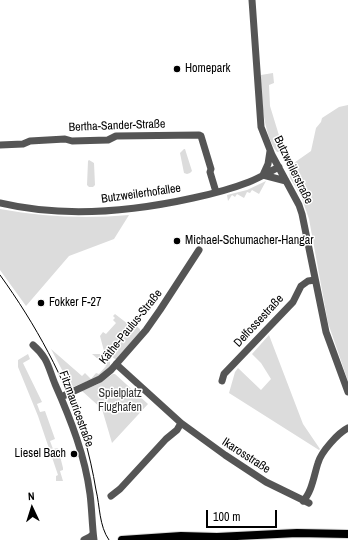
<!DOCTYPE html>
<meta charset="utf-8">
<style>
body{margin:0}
#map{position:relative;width:348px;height:540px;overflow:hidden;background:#fff;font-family:"Archivo Narrow",sans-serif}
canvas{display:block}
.north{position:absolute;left:12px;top:488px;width:40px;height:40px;-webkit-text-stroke:3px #fff;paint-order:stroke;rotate:356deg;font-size:11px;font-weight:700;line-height:16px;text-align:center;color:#000}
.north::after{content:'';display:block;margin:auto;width:14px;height:18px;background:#000;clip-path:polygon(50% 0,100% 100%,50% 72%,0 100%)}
.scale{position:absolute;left:206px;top:510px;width:71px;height:18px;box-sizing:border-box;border:2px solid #000;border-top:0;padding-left:5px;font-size:12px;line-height:14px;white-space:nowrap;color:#000;-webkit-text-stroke:3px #fff;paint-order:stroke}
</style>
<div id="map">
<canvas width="348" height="540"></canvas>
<div class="north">N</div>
<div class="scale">100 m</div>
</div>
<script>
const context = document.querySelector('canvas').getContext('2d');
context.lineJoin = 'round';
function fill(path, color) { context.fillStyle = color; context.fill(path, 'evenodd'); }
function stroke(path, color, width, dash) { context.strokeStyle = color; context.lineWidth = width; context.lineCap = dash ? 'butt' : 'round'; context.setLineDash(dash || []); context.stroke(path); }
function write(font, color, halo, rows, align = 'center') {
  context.font = font + ' "Archivo Narrow",sans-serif'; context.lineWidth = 3; context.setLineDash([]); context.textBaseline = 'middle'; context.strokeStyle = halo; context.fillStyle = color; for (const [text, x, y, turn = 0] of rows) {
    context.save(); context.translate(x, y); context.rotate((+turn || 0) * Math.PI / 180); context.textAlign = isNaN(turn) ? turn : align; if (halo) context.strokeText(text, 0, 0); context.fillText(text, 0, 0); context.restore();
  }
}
fill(new Path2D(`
 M 273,73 L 274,83 L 269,85 L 270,106 L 281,142 L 279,144 L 280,148 L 282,148 L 279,152 L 277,152 C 263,134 261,97 261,75 Z
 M 348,105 L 348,381 L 328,323 L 309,219 L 301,196 L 290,178 L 289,169 L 291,165 L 311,151 L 316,128 L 321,122 L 322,118 L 339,107 Z
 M 184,149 L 185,149 L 192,171 L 190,173 L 187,174 L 184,173 L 180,153 Z
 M 89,160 L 94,163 L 95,185 L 93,187 L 89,187 L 87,185 L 88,161 Z
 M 266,181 L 259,194 L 252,190 L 250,193 L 247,192 L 244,198 L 237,194 L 235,197 L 232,195 L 228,201 L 227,195 L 247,190 Z
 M 0,209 C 43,217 86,219 129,215 L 114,239 L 69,256 L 26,306 L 0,270 Z
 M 115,314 L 128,324 L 138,314 L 141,316 L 134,324 L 140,329 L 140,332 L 117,359 L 115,359 L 104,351 L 100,336 L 103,332 L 106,334 L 116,323 L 113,320 L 115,318 L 113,316 Z
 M 269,335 L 303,424 L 320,449 L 319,450 L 229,393 L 235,372 L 238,368 L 261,390 L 271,379 L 261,363 L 252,354 Z
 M 51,349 L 82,376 L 85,373 L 91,379 L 96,373 L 99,374 L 106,366 L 92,354 L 100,354 L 110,362 L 110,366 L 98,377 L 73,387 L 71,387 Z
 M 28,354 L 30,359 L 23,363 L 42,402 L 37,404 L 40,412 L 45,411 L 55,439 L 50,441 L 53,449 L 58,448 L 63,468 L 63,470 L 60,471 L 63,481 L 56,481 L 56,476 L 58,475 L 38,416 L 18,367 L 18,360 Z
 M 113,374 L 115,374 L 148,404 L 112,443 L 102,409 L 82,391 L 98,384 Z`), '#dcdcdc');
const major = new Path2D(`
 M 122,540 L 181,536 L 217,537 L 297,533 L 348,534`);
stroke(major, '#dbdbdb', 10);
stroke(new Path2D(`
 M 252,0 L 261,127 L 272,155 L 299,205 L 302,214 L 326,332 L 348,392
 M 0,145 L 23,144 L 30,141 L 65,139 L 72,141 L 108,140 L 116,136 L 199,135 L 201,136 L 211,169 L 210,172 L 216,192
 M 263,175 L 268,164 L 270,151
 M 263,175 L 286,181
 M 0,203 C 63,218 130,212 193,198 C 212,194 231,189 249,182 C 259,178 269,172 279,167
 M 33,345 C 48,358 48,367 55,384 C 71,420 85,456 90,494 C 92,510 92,525 94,540
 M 116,364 L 181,423 L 225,455 L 266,482 L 309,503
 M 222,381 L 224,374 L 293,302 L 301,286 L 308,281 L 315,280
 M 61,397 L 100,379 L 111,370 L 146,330 L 160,310 L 199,250
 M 111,496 L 120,489 L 166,439 L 177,430 L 181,423
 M 303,501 C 312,492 314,475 318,463 C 321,452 338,433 348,428
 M 84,540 L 90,537 L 93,534`), '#555', 7);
stroke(major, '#000', 8);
stroke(new Path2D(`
 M 0,275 C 36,325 65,378 84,437 C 89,454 93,472 96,490 C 100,506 99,526 109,540`), '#000', 1);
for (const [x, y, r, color] of [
 [177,69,4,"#000"],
 [177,241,4,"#000"],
 [41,303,4,"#000"],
 [74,454,4,"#000"]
]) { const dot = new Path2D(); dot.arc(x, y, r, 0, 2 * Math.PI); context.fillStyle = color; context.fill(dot); stroke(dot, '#fff', 1.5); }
write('12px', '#000', '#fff', [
 ["Homepark",185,69],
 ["Michael-Schumacher-Hangar",185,241],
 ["Fokker F-27",49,303],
 ["Liesel Bach",66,454,"right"]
], 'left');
write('12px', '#000', '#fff', [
 ["Bertha-Sander-Straße",117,126,-2],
 ["Butzweilerstraße",293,170,64],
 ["Butzweilerhofallee",141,194,-8],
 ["Delfossestraße",259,321,-47],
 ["Käthe-Paulus-Straße",131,327,-51],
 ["Fitzmauricestraße",76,409,70],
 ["Ikarosstraße",246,456,33]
]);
write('12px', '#333', '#fff', [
 ["Spielplatz",120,394],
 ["Flughafen",120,408]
]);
</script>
